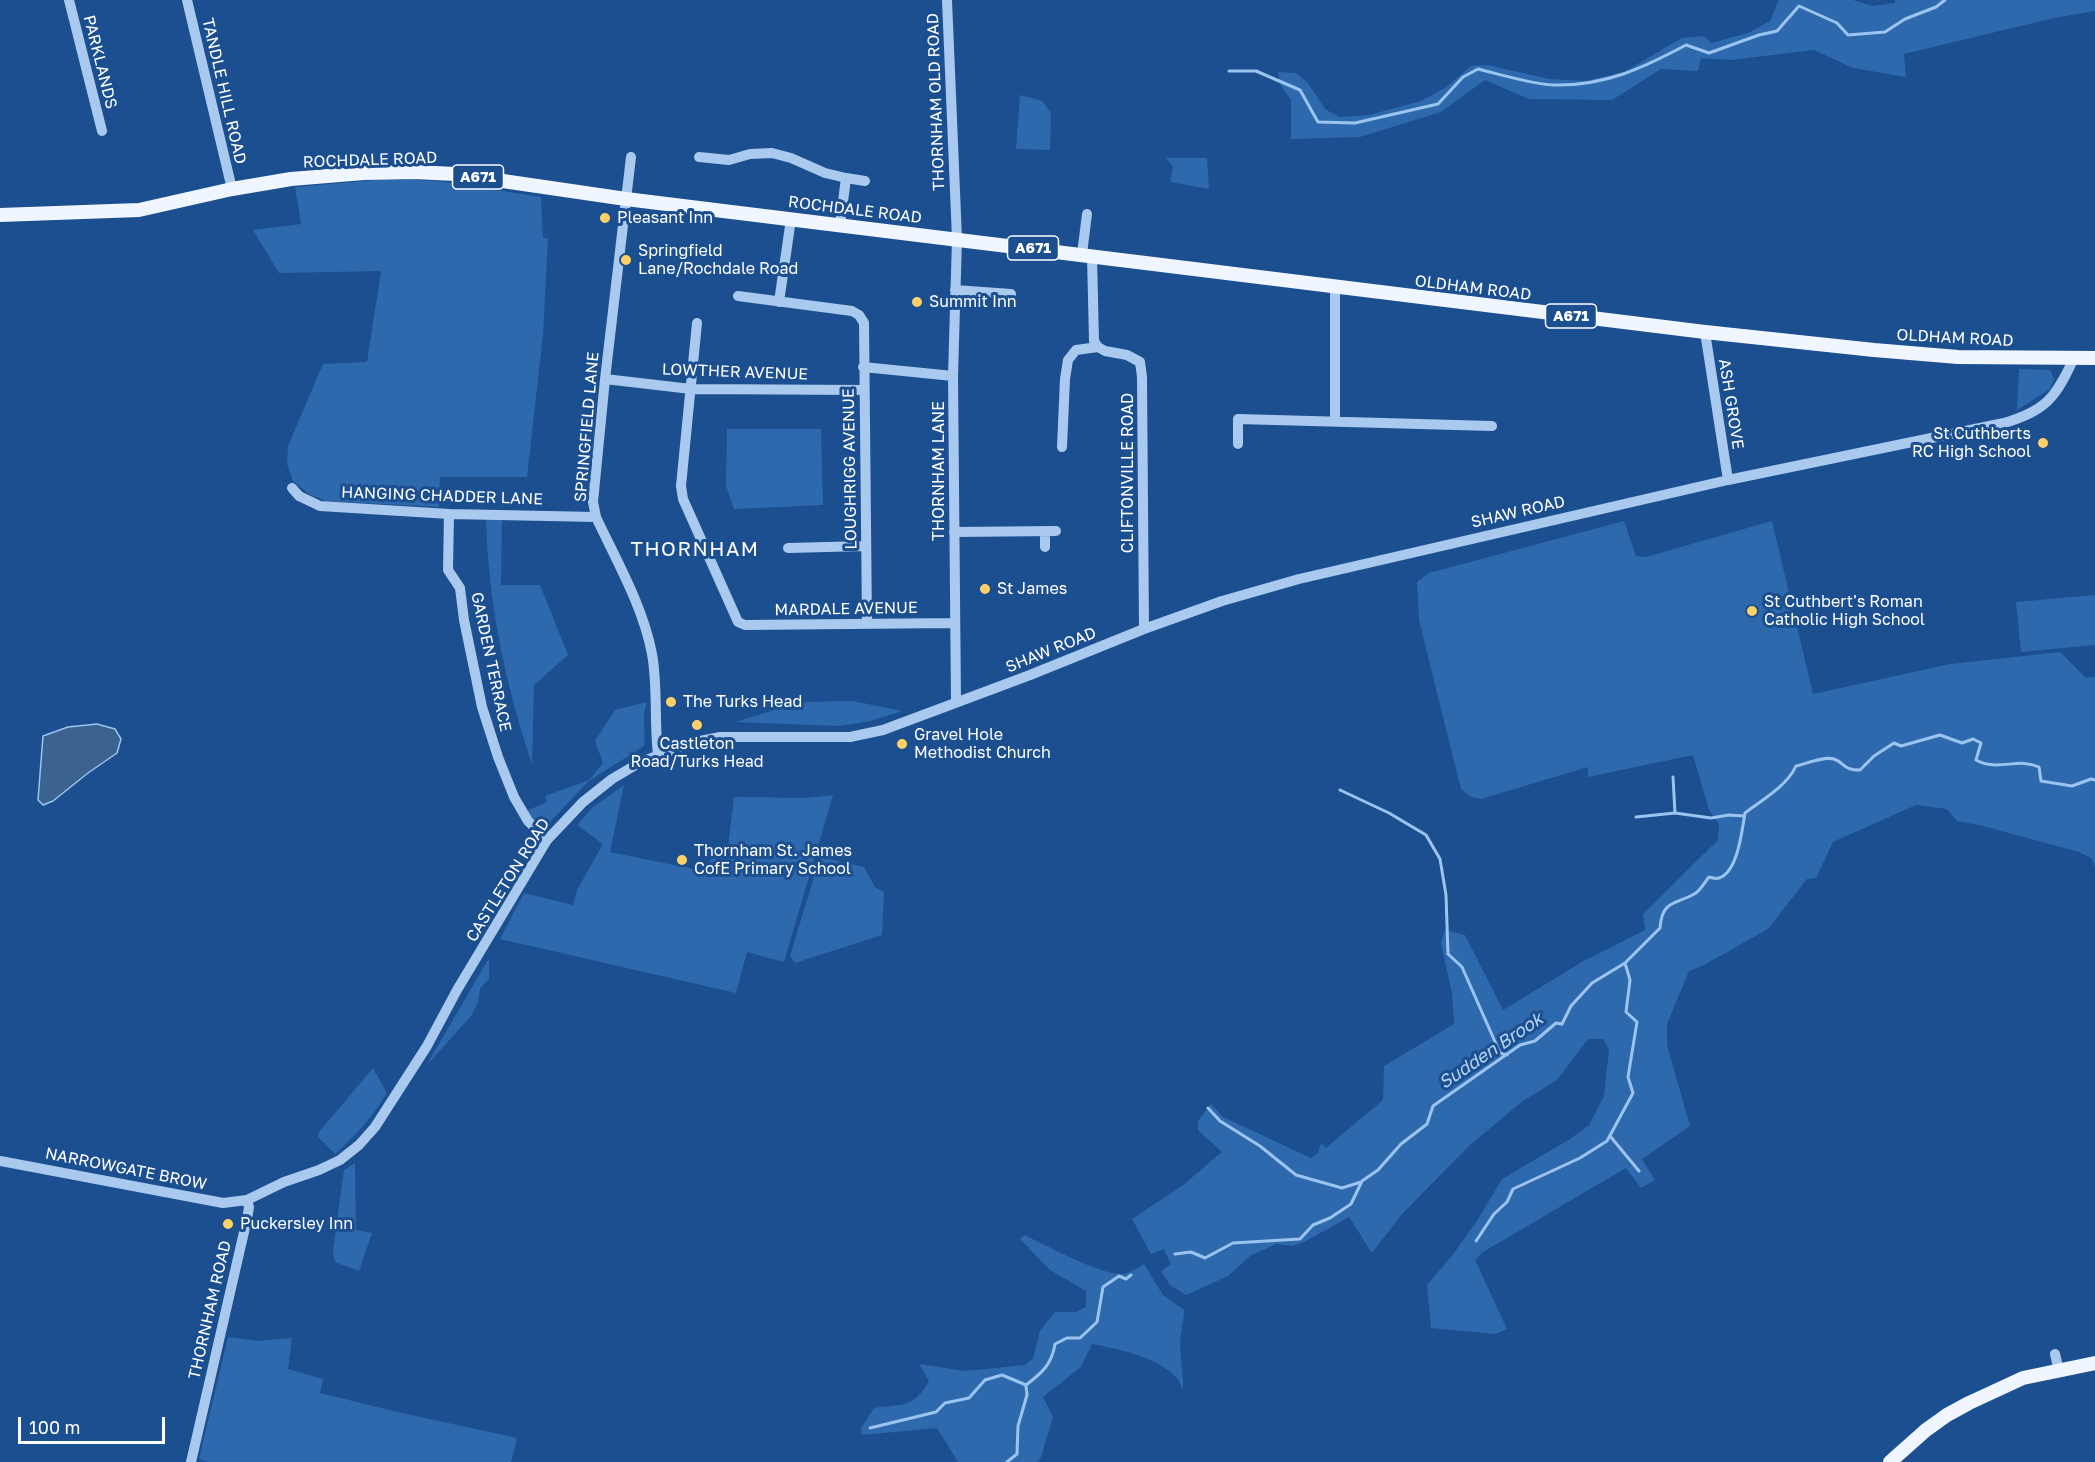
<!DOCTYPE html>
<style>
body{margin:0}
#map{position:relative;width:2095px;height:1462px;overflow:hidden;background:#1b4f8f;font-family:"Golos Text",sans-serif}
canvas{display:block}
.scale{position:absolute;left:18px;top:1417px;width:147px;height:27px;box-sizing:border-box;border:3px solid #fff;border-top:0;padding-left:8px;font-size:18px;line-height:21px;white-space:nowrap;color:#fff;-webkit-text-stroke:4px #1b4f8f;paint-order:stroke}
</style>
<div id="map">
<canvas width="2095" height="1462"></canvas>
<div class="scale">100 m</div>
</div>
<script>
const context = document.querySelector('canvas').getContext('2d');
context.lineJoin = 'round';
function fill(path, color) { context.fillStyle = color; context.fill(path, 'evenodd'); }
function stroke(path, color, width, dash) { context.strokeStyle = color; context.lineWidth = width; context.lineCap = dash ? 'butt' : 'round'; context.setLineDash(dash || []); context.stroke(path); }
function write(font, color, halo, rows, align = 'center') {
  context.font = font + ' "Golos Text",sans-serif'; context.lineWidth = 6; context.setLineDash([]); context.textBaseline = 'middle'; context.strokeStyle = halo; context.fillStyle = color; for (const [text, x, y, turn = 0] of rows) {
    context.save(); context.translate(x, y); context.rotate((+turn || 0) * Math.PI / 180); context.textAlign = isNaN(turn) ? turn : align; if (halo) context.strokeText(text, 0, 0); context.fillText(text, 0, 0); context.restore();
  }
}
fill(new Path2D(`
 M 1779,0 L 1853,0 L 1872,6 L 1895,3 L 1895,0 L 2095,0 L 2095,11 L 2054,18 L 1904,54 L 1906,77 L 1853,68 L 1814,50 L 1731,60 L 1701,58 L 1698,71 L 1661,69 L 1612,100 L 1529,99 L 1485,80 L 1441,112 L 1360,137 L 1291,139 L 1291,100 L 1280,84 L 1278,72 L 1296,73 L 1308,83 L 1325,109 L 1339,117 L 1369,115 L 1421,101 L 1445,88 L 1471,66 L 1487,65 L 1550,79 L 1585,81 L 1624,72 L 1682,38 L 1704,36 L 1711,43 L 1748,33 L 1770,21 Z
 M 1020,95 L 1042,101 L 1051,113 L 1050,150 L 1016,149 Z
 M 1166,158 L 1207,158 L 1209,189 L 1170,182 L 1173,166 Z
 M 389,179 L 438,181 L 541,197 L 543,238 L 548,238 L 543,335 L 527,477 L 440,477 L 439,507 L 326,501 L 309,494 L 293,481 L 287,464 L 288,446 L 323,364 L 367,362 L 381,271 L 279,273 L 253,230 L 301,224 L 295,187 Z
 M 2019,369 L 2050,370 L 2054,379 L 2050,389 L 2017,410 Z
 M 727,429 L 821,429 L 823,505 L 734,509 L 726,486 Z
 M 486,517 L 502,517 L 501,585 L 540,585 L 568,655 L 534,685 L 532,764 C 505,683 488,603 486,517 Z
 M 1624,521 L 1636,556 L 1646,557 L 1772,521 L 1813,694 L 1950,664 L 2060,652 L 2086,678 L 2095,677 L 2095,866 L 2091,858 L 2079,852 L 1983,826 L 1957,821 L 1947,809 L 1916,805 L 1833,842 L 1816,878 L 1807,879 L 1768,929 L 1704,965 L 1689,971 L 1667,1024 L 1667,1045 L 1690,1126 L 1642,1159 L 1655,1180 L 1641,1188 L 1626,1168 L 1483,1252 L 1475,1260 L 1507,1329 L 1496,1334 L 1431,1328 L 1427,1285 L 1451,1257 L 1476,1222 L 1502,1179 L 1570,1139 L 1589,1125 L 1604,1096 L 1609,1049 L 1603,1039 L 1588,1039 L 1557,1080 L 1523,1101 L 1471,1144 L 1402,1214 L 1372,1253 L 1349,1217 L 1306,1241 L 1293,1246 L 1276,1244 L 1250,1256 L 1228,1276 L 1186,1295 L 1170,1285 L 1161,1271 L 1171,1264 L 1164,1249 L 1151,1254 L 1132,1219 L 1182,1186 L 1222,1152 L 1198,1130 L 1198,1121 L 1211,1104 L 1223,1117 L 1311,1158 L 1318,1153 L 1321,1143 L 1326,1148 L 1383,1100 L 1384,1066 L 1454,1024 L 1452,993 L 1441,943 L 1445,930 L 1465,935 L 1503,1010 L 1582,962 L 1645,930 L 1643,914 L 1718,840 L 1719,824 L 1709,810 L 1693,755 L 1588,777 L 1588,767 L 1481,799 L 1471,797 L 1461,789 L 1419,620 L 1417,582 L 1429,573 Z
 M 2095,595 L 2095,645 L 2021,652 L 2016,602 Z
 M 853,701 L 902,711 L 870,721 L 839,726 L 735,722 L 800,702 Z
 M 647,702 C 641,718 646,729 644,746 L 589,781 L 544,828 L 536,825 L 524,812 L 547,802 L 545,796 L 589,780 L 603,763 L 595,741 L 615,710 Z
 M 624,785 L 610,852 L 708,872 L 714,845 L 728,847 L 734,797 L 807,798 L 833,795 L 784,962 L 747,952 L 736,993 L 500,939 L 524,893 L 573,905 L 577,890 L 603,844 L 577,825 L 592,808 Z
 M 820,857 L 864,867 L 875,887 L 884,892 L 882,935 L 795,963 L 790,956 Z
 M 489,958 L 489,978 L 480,989 L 478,1002 L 472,1015 L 426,1066 Z
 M 373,1068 L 387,1093 C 373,1116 356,1136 335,1154 L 318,1137 L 319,1132 Z
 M 355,1163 L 356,1230 L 372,1233 L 359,1271 L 335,1262 L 333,1251 L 344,1170 Z
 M 1024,1235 C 1047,1245 1101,1276 1123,1274 C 1131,1273 1138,1267 1144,1264 L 1163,1295 L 1184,1310 C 1184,1318 1182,1326 1181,1334 C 1178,1352 1184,1371 1183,1389 C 1181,1386 1179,1380 1176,1377 C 1157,1357 1118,1349 1092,1344 L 1081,1367 L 1043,1397 L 1053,1417 L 1041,1457 L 1037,1462 L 958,1462 L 937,1428 L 862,1435 L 861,1428 L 874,1408 C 903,1404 913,1409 929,1381 L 919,1364 L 965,1371 L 1025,1365 L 1033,1358 L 1040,1331 L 1055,1312 L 1076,1312 L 1086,1307 L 1086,1291 L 1050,1270 L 1020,1239 Z
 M 228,1337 L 258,1341 L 292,1338 L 288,1369 L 323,1379 L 320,1393 L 402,1413 L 517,1438 L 511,1462 L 208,1462 L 199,1459 Z`), '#2e69ad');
const water = new Path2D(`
 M 97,724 L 115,729 L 121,739 L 117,753 L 88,773 L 53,801 L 43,805 L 38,800 L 43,736 L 68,727 Z`);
fill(water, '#3c6290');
stroke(water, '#9cc4f0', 1.5);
stroke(new Path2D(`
 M 1229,71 L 1256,71 L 1300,90 L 1318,122 L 1355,123 L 1438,104 L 1463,77 L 1478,69 C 1499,74 1534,85 1555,85 C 1605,86 1643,68 1686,45 L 1709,53 L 1759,35 L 1777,31 L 1799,6 L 1837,23 L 1848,35 L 1885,32 L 1905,19 L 1936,7 L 1945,0
 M 1673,777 L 1675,813
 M 1340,790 L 1389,813 L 1426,835 L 1440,859 L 1446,895 L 1448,954 L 1462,967 L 1500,1053 L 1507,1055
 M 1636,817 L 1675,813 L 1711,818 L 1729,815 L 1744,816
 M 1208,1108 L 1220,1121 L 1260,1146 L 1296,1175 L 1342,1188 L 1361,1182
 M 1610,1136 L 1639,1171
 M 1476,1241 L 1494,1214 L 1507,1202 L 1513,1189 L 1580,1158 L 1607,1141 L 1633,1093 L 1628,1077 L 1637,1022 L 1626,1012 L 1630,980 L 1625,963
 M 1175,1254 L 1191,1252 L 1205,1258 L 1233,1243 L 1300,1239 L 1313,1225 L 1330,1218 L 1351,1204 L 1362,1181 L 1378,1170 L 1401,1144 L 1427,1124 L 1433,1106 L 1520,1045 L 1535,1041 L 1556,1023 L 1562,1024 L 1571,1006 L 1592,983 L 1625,963 L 1660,928 C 1662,899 1676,905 1696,893 C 1701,889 1705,882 1709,877 C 1712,878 1716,879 1719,878 C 1738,872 1742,830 1745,813 C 1762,800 1787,786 1796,766 C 1806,764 1823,756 1834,759 C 1845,763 1843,770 1860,770 L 1874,756 L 1894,743 L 1901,746 L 1940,735 L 1962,743 L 1973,739 L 1981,743 L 1976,760 C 1998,772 2018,757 2039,767 L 2041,781 L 2072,786 L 2091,779 L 2095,780
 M 870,1428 L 936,1412 L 945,1403 L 969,1398 L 985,1380 L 1002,1375 L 1026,1385 C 1042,1373 1052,1364 1055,1344 L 1067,1338 L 1080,1338 L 1097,1322 L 1103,1287 L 1119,1276 L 1126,1279 L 1131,1275
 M 1007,1462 L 1017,1454 L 1018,1426 L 1027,1395 L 1026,1386`), '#9cc4f0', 3);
stroke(new Path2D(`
 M 69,0 L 102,131
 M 187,0 L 232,189
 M 947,0 L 957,239 L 953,376 L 956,702
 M 631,157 L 605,379 L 593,502 L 596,517 C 616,560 643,606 652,654 C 658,687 654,721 658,755
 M 699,157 L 729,160 L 750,154 L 772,153 L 791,158 L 825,173 L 846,178 L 840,225
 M 846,178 L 865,181
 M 1082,254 L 1087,214
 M 955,290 L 1011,294
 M 738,296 L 852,311 L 859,315 L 864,323 L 867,624
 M 779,302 L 791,219
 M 697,323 L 681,486 L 683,499 L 738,622 L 745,625 L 955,623
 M 1705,332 L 1728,480
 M 1098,347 L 1105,351 L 1127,355 L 1140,362 L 1142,377 L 1144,629
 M 863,367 L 953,376
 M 605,379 L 691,389 L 864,390
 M 1335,421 L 1335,287
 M 1238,444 L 1238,419 L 1492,426
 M 1062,447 L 1065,379 L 1068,360 L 1076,350 L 1098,347 L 1094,341 L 1092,256
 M 292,488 L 299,496 L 320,506 L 449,514 L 596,517
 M 449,514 L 448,570 L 460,588 L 464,620 L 482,707 L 498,757 L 514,797 L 528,821 L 547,840
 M 954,532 L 1056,531
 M 1045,547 L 1045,531
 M 788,548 L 866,546
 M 0,1161 L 223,1203 L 247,1200 L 284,1182 L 319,1170 L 340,1160 L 359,1145 L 375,1127 L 427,1046 L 457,990 L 547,840 L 583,802 L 612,779 L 639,763 L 690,743 L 720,737 L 850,737 L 883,730 L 1030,675 L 1144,629 L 1222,601 L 1299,579 L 1728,480 L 2004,423 C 2046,411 2056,397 2074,358
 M 2055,1354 L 2059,1371
 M 191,1462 L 247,1219 L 249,1207 L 247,1200`), '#a9c9ee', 10);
stroke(new Path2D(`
 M 0,215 L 139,210 L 232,189 L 291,179 L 364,173 L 414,172 L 455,174 L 626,199 L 1705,332 L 1874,350 L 1958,357 L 2095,358
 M 1890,1462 L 1926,1430 L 1947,1415 L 1969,1403 L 2023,1378 L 2095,1363`), '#f0f6ff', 14);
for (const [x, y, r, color] of [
 [605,218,6,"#ffd166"],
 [626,260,6,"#ffd166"],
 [917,302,6,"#ffd166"],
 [2043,443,6,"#ffd166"],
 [985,589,6,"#ffd166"],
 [1752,611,6,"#ffd166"],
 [671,702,6,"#ffd166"],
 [697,725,6,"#ffd166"],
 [902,744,6,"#ffd166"],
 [682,860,6,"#ffd166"],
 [228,1224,6,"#ffd166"]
]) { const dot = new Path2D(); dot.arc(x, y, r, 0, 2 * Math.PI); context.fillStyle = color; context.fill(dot); stroke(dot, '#1b4f8f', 2); }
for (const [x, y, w] of [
 [478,177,51],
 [1033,248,51],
 [1571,316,51]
]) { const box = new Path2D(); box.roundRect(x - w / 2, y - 12, w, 24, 4.5); context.fillStyle = '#1b4f8f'; context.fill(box); stroke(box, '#fff', 1.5); }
write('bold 15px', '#fff', null, [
 ["A671",478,177],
 ["A671",1033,248],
 ["A671",1571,316]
]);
write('16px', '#fff', '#1b4f8f', [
 ["PARKLANDS",100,62,76],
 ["TANDLE HILL ROAD",224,91,77],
 ["THORNHAM OLD ROAD",936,102,-92],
 ["ROCHDALE ROAD",370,160,-2],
 ["ROCHDALE ROAD",855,210,7],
 ["OLDHAM ROAD",1473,288,7],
 ["OLDHAM ROAD",1955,338,3],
 ["LOWTHER AVENUE",735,372,2],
 ["ASH GROVE",1731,404,81],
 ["SPRINGFIELD LANE",587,427,-85],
 ["LOUGHRIGG AVENUE",850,469,-91],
 ["THORNHAM LANE",939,471,-90],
 ["CLIFTONVILLE ROAD",1128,473,-90],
 ["HANGING CHADDER LANE",442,496,2],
 ["SHAW ROAD",1518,512,-13],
 ["MARDALE AVENUE",846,609,-1],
 ["SHAW ROAD",1051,650,-22],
 ["GARDEN TERRACE",491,662,78],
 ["CASTLETON ROAD",508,880,-58],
 ["NARROWGATE BROW",126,1169,11],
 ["THORNHAM ROAD",210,1310,-77]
]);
write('16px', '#fff', '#1b4f8f', [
 ["Pleasant Inn",617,218],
 ["Springfield",638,251],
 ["Lane/Rochdale Road",638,269],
 ["Summit Inn",929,302],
 ["St Cuthberts",2031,434,"right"],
 ["RC High School",2031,452,"right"],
 ["St James",997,589],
 ["St Cuthbert's Roman",1764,602],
 ["Catholic High School",1764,620],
 ["The Turks Head",683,702],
 ["Gravel Hole",914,735],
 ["Methodist Church",914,753],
 ["Castleton",697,744,"center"],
 ["Road/Turks Head",697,762,"center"],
 ["Thornham St. James",694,851],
 ["CofE Primary School",694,869],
 ["Puckersley Inn",240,1224]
], 'left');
write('italic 18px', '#b5d3f5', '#1b4f8f', [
 ["Sudden Brook",1491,1051,-34]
]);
context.letterSpacing = '1.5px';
write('20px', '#fff', '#1b4f8f', [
 ["THORNHAM",695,550]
]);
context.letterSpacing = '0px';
</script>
